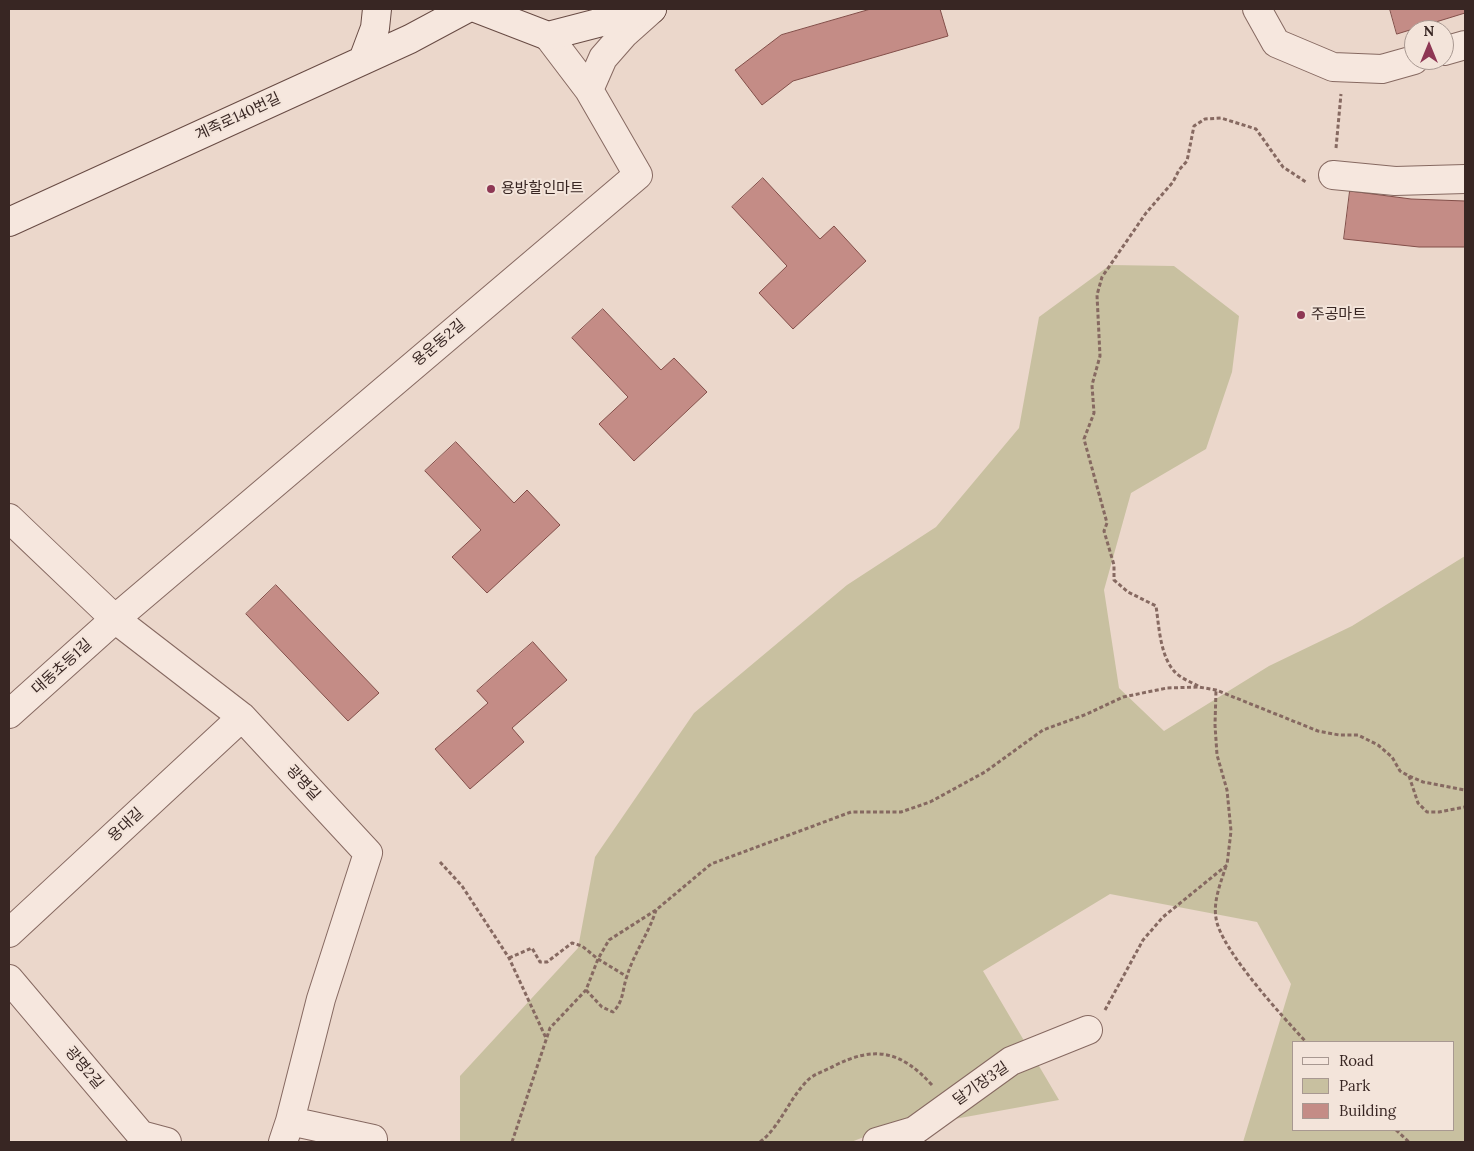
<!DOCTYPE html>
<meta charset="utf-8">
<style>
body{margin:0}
#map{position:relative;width:1474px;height:1151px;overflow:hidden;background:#ebd7cb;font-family:Lora,serif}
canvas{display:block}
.frame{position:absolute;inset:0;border:10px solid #382623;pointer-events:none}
.legend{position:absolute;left:1292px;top:1041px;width:162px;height:90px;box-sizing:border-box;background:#f3e4da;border:1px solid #a89891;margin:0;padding:6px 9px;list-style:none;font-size:15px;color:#382623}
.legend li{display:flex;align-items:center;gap:10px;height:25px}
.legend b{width:25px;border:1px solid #a89891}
.north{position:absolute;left:1404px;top:20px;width:50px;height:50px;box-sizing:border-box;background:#f3e4da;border:1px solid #a89891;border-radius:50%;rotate:0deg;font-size:14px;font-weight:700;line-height:20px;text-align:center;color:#382623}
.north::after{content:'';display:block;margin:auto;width:18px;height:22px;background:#8e3754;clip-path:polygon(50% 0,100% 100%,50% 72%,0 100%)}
</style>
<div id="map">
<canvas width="1474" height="1151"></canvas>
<div class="frame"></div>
<ul class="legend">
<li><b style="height:6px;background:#f6e7de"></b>Road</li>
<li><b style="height:14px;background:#c8c0a0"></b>Park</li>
<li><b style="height:14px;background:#c48c86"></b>Building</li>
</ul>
<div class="north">N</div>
</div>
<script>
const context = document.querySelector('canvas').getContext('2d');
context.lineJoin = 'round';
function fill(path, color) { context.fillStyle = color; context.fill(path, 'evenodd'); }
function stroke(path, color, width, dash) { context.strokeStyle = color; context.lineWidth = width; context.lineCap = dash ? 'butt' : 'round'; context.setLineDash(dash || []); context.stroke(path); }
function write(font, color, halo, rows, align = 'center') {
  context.font = font + ' Lora,"Noto Sans KR",serif'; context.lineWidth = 4; context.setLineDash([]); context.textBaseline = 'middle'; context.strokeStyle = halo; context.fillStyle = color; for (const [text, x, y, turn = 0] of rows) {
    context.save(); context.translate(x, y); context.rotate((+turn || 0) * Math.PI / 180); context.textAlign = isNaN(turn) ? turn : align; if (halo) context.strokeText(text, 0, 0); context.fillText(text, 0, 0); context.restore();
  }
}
fill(new Path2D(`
 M 1110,265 L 1174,266 L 1239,316 L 1232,372 L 1206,449 L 1131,493 L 1104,590 L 1119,688 L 1164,731 L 1269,666 L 1352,626 L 1465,556 L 1465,1142 L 1243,1142 L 1291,984 L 1257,922 L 1110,894 L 983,971 L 1059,1100 L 872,1134 L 851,1142 L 460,1142 L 460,1076 L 578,948 L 595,857 L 694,713 L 847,585 L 936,527 L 1019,428 L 1039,317 ZM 1293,1042 L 1453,1042 L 1453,1130 L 1293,1130 Z`), '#c8c0a0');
const building = new Path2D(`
 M 871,9 L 940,9 L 948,36 L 793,81 L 762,105 L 735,70 L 781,35 Z
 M 1390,9 L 1465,9 L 1465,13 L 1397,34 Z
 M 763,178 L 820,239 L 834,226 L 866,261 L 793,329 L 759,293 L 787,266 L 732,207 Z
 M 1350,191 L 1411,199 L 1465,201 L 1465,247 L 1419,247 L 1344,239 Z
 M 603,309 L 661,370 L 674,358 L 707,392 L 634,461 L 599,424 L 628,397 L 572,338 Z
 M 456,442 L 514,503 L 527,490 L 560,525 L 487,593 L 452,557 L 481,530 L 425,471 Z
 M 276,585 L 379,693 L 348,721 L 246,614 Z
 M 533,642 L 567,680 L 512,728 L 524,742 L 470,789 L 435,749 L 488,703 L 477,691 Z`);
fill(building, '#c48c86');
stroke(building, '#824e49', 1);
const street = new Path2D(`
 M 1257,9 L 1276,43 L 1333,67 L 1382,69 L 1414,60
 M 1444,51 L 1465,45
 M 589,90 L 603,58 L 624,34 L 652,9
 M 1333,175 L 1395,181 L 1465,179
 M 9,518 L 115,619 L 242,717 L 368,853 L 321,999 L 290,1121 L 283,1142
 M 9,714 L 115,619 L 638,175 L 589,90 L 548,36
 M 9,933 L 242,717
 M 9,979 L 141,1135 L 167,1142
 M 290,1121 L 373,1139
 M 877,1142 L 914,1131 L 1011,1061 L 1088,1030`);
const secondary = new Path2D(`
 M 478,9 L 548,36 L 652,9
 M 363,60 L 375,28 L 377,9
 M 9,222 L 410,39 L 466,9`);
stroke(street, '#866961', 30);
stroke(secondary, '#684b44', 30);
stroke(new Path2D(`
 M 1336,148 L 1341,94
 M 1198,686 C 1191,682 1180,678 1174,671 C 1160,655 1159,626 1156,606 L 1128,592 L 1114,580 L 1114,565 L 1104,531 L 1107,523 L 1084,439 L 1094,413 L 1092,385 L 1100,356 L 1097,295 L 1102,277 L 1146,213 L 1173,182 L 1179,170 L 1187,161 L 1194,126 L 1205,119 L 1221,118 L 1256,129 L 1283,167 L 1306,182
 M 1409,776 L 1418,803 L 1427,812 L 1439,812 L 1465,807
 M 440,862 L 462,886 L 509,958 L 546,1038
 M 1226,866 C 1221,882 1213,901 1216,918 C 1220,949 1284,1018 1306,1042
 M 509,958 L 532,948 L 540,962 L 547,962 L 572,943 L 582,946 L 598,959 L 626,976
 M 586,990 L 602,1007 L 613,1012 C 624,1001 622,990 627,976 C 634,953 649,933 656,910
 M 1105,1010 L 1143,940 L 1163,917 L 1227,865 L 1231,831 L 1227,790 L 1217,755 L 1215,725 L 1216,690
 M 1396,1130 L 1409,1142
 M 512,1142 L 550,1028 L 586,990 L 598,959 L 609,940 L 656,910 L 711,864 L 851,812 L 901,812 L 930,802 L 985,772 L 1043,730 L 1087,714 L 1123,697 L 1167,688 L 1199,687 L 1216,690 L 1318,731 L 1339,735 L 1358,735 L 1378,745 L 1392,757 L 1400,771 L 1409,776 L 1423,782 L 1465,790
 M 760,1142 C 780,1127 789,1099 807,1081 C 813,1074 825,1071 834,1066 C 875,1045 901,1051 932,1085`), '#866961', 3, [4, 2.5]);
stroke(street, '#f6e7de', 28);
stroke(secondary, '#f6e7de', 28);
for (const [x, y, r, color] of [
 [491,189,5,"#8e3754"],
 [1301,315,5,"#8e3754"]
]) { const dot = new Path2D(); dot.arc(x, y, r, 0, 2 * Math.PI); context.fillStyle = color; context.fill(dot); stroke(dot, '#f3e4da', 2); }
write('15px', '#382623', '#f3e4da', [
 ["계족로140번길",238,117,-25],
 ["용운동2길",439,343,-40],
 ["대동초등1길",62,667,-42],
 ["광명길",303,783,47],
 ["용대길",126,825,-43],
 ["광명2길",84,1068,50],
 ["달기장3길",981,1084,-35]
]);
write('15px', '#382623', '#f3e4da', [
 ["용방할인마트",501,189],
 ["주공마트",1311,315]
], 'left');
</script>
